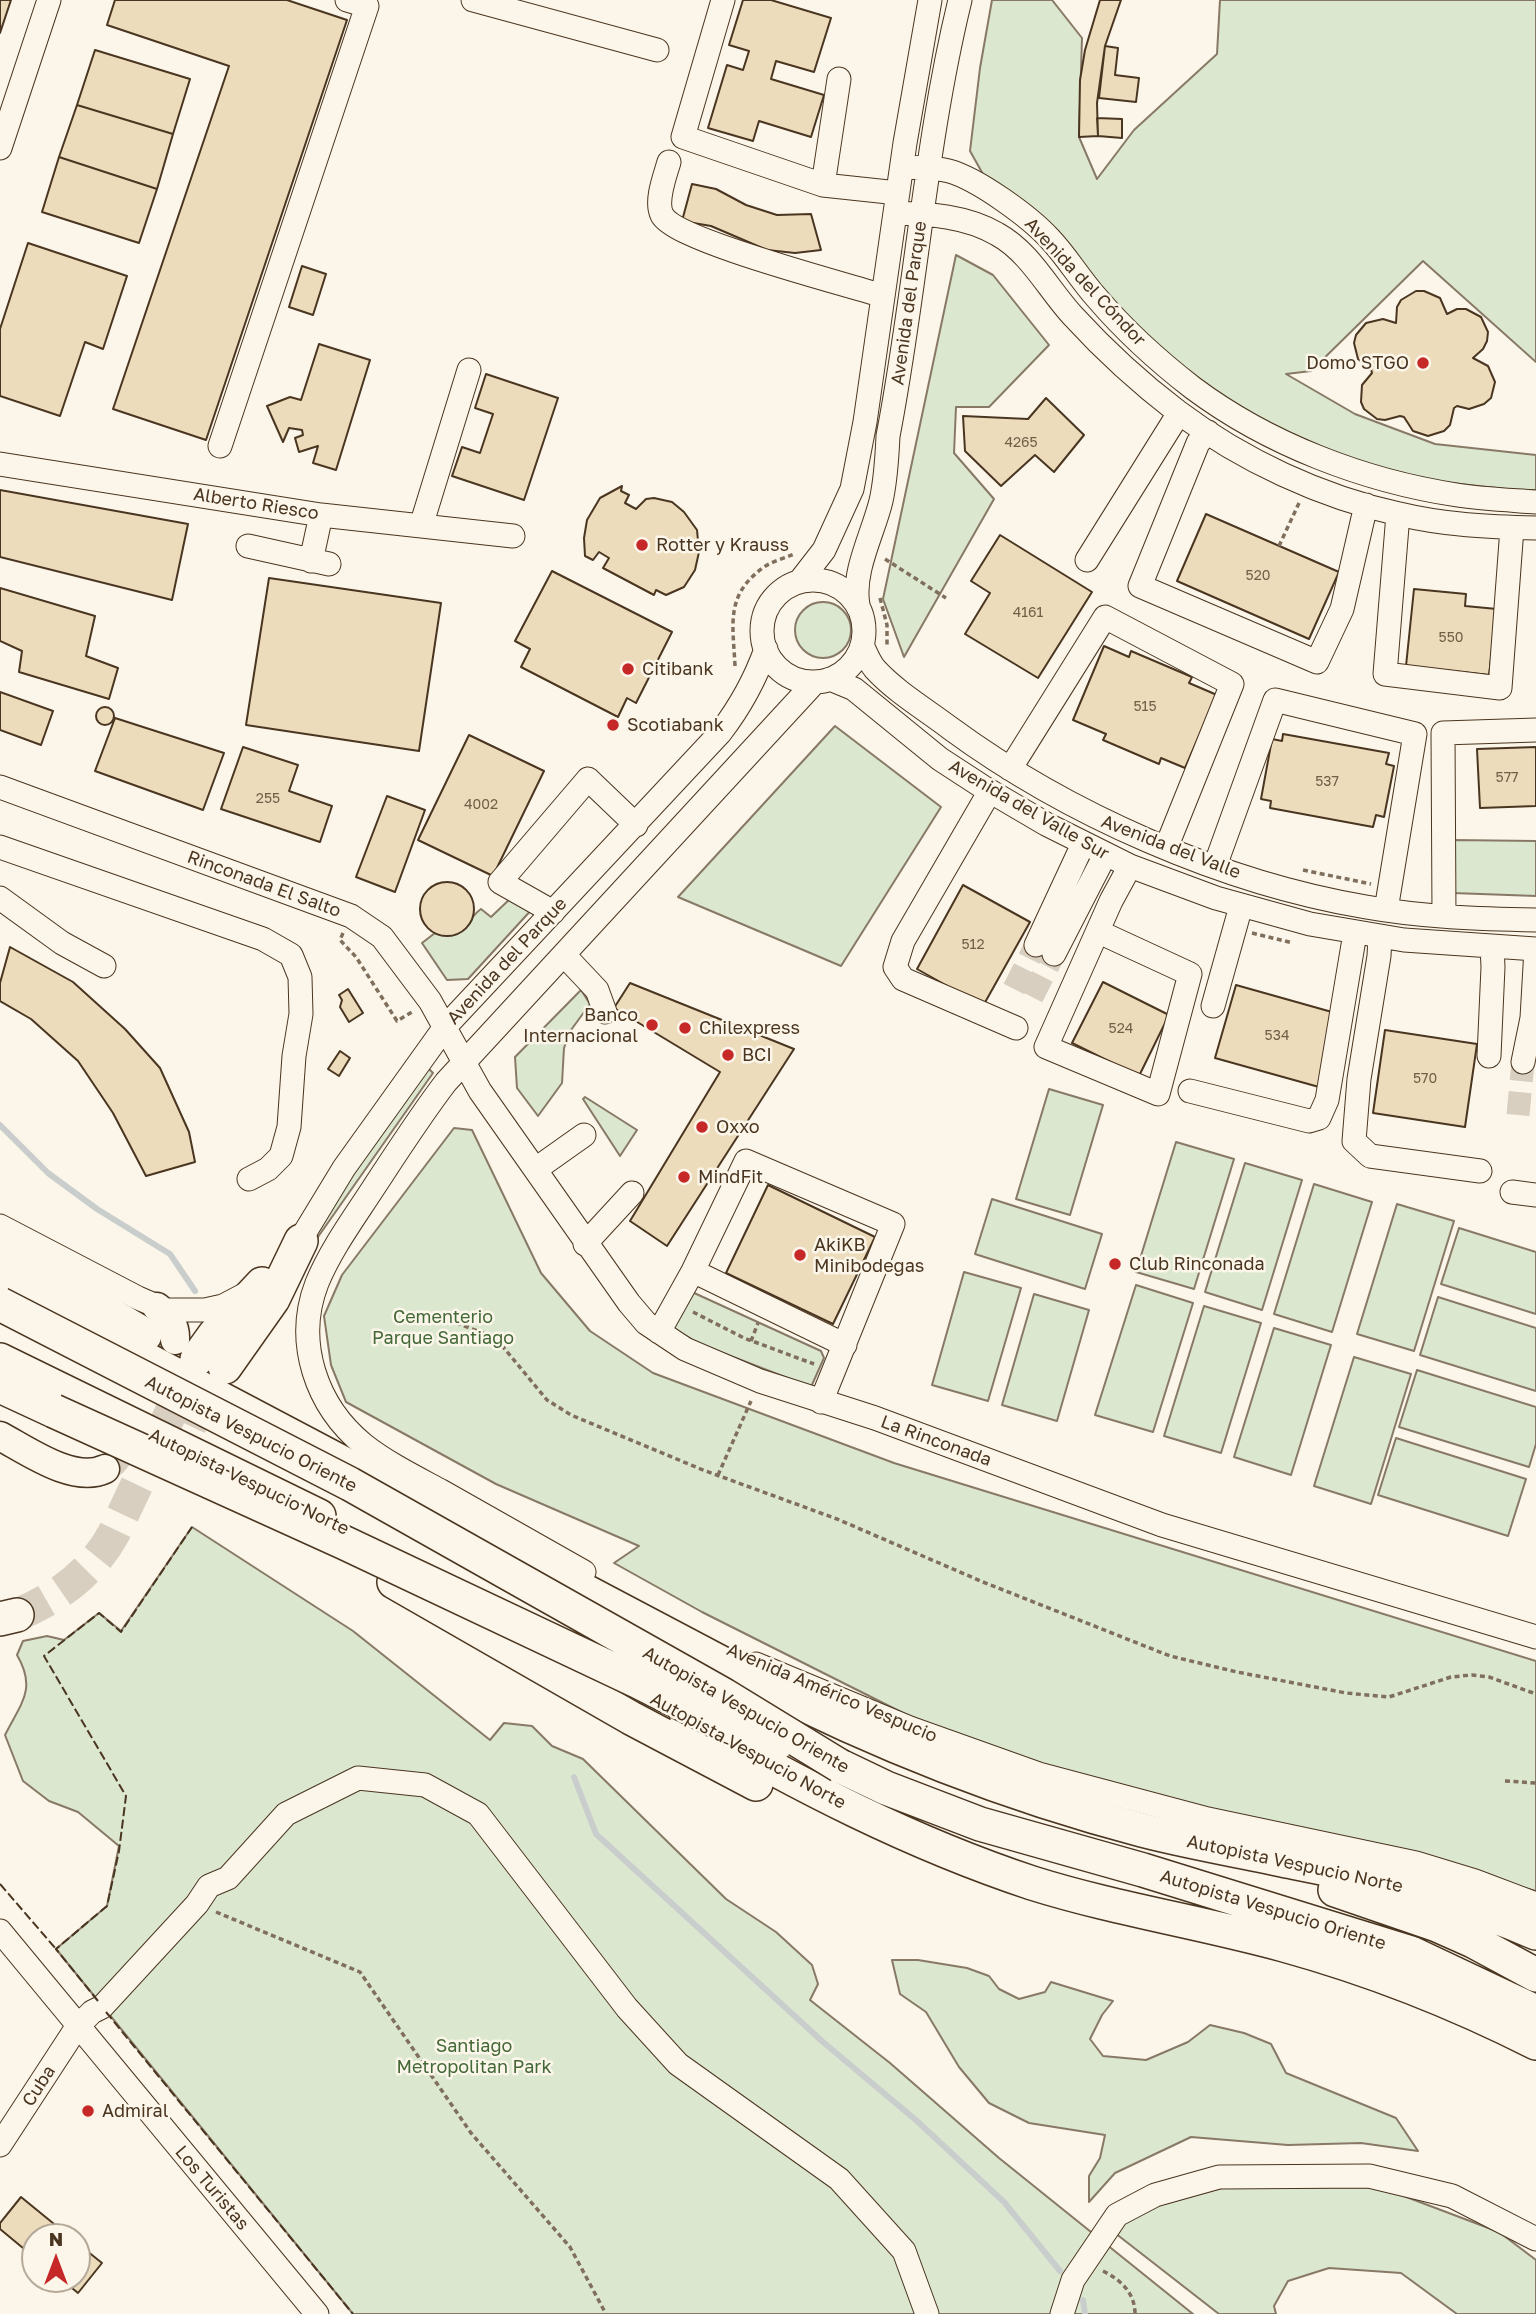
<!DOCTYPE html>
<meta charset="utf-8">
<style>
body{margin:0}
#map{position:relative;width:1536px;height:2314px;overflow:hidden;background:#fbf6e9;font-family:"Golos Text",sans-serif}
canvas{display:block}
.north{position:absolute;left:21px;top:2223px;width:70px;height:70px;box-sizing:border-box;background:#fbf6e9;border:2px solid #b4a999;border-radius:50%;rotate:0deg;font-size:19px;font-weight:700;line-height:28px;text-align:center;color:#4a3520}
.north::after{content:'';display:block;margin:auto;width:24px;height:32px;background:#c62828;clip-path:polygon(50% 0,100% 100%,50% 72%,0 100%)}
</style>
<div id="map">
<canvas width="1536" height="2314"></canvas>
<div class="north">N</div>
</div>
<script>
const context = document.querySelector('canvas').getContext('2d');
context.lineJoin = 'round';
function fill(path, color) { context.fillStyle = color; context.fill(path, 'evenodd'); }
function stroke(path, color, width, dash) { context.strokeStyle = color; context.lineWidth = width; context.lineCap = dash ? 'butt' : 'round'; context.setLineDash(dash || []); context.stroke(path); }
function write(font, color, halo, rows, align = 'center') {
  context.font = font + ' "Golos Text",sans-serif'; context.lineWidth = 5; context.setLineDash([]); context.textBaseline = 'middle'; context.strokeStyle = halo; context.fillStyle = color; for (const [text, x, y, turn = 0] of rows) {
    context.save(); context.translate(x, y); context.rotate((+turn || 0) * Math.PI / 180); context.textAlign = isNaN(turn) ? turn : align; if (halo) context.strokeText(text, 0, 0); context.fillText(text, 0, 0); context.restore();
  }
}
const green = new Path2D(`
 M 992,0 L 1052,0 L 1082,38 L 1079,137 L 1097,179 L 1134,130 L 1217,54 L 1220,0 L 1536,0 L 1536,362 L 1423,261 L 1311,371 L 1286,374 L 1355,414 L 1435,444 L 1536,455 L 1536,490 L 1514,490 L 1442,482 L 1370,466 L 1260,422 L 1168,360 L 988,183 L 970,151 L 980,68 Z
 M 956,255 L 993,275 L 1049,345 L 989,407 L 956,407 L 954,453 L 994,499 L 904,657 L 883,599 Z
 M795 630a28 28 0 1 1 56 0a28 28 0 1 1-56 0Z
 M 835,726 L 941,807 L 841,966 L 678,897 Z
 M 1453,840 L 1536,841 L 1536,896 L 1453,893 Z
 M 513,896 L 534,907 L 468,979 L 447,980 L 422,943 L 435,933 C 463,944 464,921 481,909 L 491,917 Z
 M 581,990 L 590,1004 L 571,1030 L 564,1048 L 562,1083 L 538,1116 L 517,1088 L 515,1057 Z
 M 428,1068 L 433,1073 L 306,1254 L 336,1199 Z
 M 1049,1089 L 1103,1105 L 1070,1215 L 1016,1199 Z
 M 585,1097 L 637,1130 L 620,1156 L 583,1099 Z
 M 454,1128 L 472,1130 L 541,1273 L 590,1331 L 653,1373 L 894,1463 L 1536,1661 L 1536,1891 L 1449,1866 L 1240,1819 L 1034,1764 L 915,1719 L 702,1612 L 614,1563 L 639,1546 L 496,1484 L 346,1402 L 331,1365 L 324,1316 L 342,1275 Z
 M 1176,1142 L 1234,1159 L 1194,1289 L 1136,1272 Z
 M 1245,1163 L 1302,1180 L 1262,1310 L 1205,1292 Z
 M 1314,1184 L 1372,1202 L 1332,1332 L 1274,1314 Z
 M 992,1199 L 1102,1234 L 1085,1289 L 975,1254 Z
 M 1397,1204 L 1454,1221 L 1414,1351 L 1357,1334 Z
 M 1459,1228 L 1536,1252 L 1536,1314 L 1441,1284 Z
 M 964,1272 L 1021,1288 L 988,1401 L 932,1385 Z
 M 1136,1285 L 1193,1303 L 1153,1432 L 1095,1415 Z
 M 692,1292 L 821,1351 L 824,1358 L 811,1387 L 702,1345 L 672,1328 Z
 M 1034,1294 L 1089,1310 L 1057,1421 L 1002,1405 Z
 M 1438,1297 L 1536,1328 L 1536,1391 L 1420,1355 Z
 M 1204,1306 L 1261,1323 L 1221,1453 L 1164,1436 Z
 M 1274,1328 L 1331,1345 L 1291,1475 L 1234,1457 Z
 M 1354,1357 L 1411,1374 L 1371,1504 L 1314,1486 Z
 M 1417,1370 L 1536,1407 L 1536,1444 L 1529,1467 L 1399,1427 Z
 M 1396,1438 L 1526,1479 L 1508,1536 L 1378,1495 Z
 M 192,1527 L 353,1631 L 490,1740 L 504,1723 L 532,1726 L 552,1746 L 583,1759 L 726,1899 L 776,1932 L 812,1965 L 818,1984 L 810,2000 L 890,2063 L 999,2158 L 1193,2314 L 353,2314 L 56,1949 L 107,1906 L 119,1846 L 78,1812 L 49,1801 L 23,1781 L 5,1735 C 21,1703 37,1689 17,1655 L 23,1641 L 47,1636 L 64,1640 L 99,1613 L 121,1631 Z
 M 892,1960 L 918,1960 L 967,1968 L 989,1976 L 999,1989 L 1019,1999 L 1045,1992 L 1051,1982 L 1113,2001 L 1102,2015 L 1090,2039 L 1103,2056 L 1146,2060 L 1188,2042 L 1210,2025 L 1244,2033 L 1271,2044 L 1286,2073 L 1396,2118 L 1418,2151 L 1361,2143 L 1288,2145 L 1191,2137 L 1115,2173 L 1089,2202 L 1089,2176 L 1100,2158 L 1105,2135 L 1029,2123 L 989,2103 L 959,2067 L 926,2012 L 900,1994 Z
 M 1380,2187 L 1499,2232 L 1536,2260 L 1536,2314 L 1457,2314 L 1401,2273 L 1329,2268 L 1288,2281 L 1274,2306 L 1276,2314 L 1219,2314 L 1115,2233 L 1125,2221 L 1160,2205 L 1222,2188 Z`);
fill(green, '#dce7d0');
stroke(green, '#887966', 2);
stroke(new Path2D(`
 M 0,1125 L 48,1173 L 97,1209 L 170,1254 L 195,1291
 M 574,1777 L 596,1834 L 823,2042 L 917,2121 L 1004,2202 L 1060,2271
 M 1083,2300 L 1085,2314`), '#c9cecd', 6);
const building = new Path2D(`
 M 0,0 L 11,0 L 0,33 Z
 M 115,0 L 287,0 L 347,20 L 206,440 L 113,409 L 229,66 L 107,25 Z
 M 743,0 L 771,0 L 831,18 L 814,72 L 776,61 L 771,79 L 824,95 L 811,137 L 759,121 L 753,141 L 708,128 L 727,65 L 743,70 L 749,51 L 729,45 Z
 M 1100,0 L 1121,0 L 1105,46 L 1097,103 L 1098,136 L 1079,137 L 1080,80 L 1085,50 Z
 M 1105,46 L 1118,48 L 1115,75 L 1139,78 L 1136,102 L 1099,98 Z
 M 95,50 L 190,79 L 173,134 L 77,105 Z
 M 77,105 L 173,134 L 157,189 L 59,157 Z
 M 1097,118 L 1122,119 L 1122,138 L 1098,136 Z
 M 59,157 L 157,189 L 139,243 L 42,212 Z
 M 692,184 L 716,189 L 746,205 L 777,215 L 811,214 L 821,250 L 795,253 L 767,250 L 711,226 L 682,221 Z
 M 28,243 L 127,276 L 103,349 L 85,342 L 60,416 L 0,396 L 0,329 Z
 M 302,266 L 326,274 L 313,315 L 289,307 Z
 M 1416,291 L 1424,291 L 1440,298 L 1447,314 L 1457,309 L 1466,309 L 1481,317 L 1488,332 L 1487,341 L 1483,349 L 1473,358 L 1488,366 L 1495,382 L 1491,398 L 1484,404 L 1469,409 L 1457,406 L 1454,408 L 1450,425 L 1444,431 L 1428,436 L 1413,431 L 1404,417 L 1400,416 L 1385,420 L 1377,419 L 1364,409 L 1361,402 L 1362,385 L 1372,373 L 1371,369 L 1358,359 L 1354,343 L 1356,335 L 1366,323 L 1383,319 L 1396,323 L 1397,307 L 1401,300 Z
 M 319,344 L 370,360 L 336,470 L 313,463 L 318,446 L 299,452 L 295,438 L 303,435 L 302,430 L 289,428 L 283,442 L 267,406 L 290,397 L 301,400 Z
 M 486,374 L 558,398 L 524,500 L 452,476 L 462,447 L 480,453 L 493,414 L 475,408 Z
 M 1046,398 L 1084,435 L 1054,472 L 1035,455 L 1001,486 L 965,451 L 963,416 L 1028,419 Z
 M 622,486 L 621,491 L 629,495 L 625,503 L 636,509 L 646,499 L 654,498 L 672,502 L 684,512 L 697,530 L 699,552 L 695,570 L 684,587 L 666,595 L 656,590 L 654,595 L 603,568 L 609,558 L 599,552 L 593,560 L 585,556 L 584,538 L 587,520 L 600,498 Z
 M 0,490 L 188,524 L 172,600 L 0,557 Z
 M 1206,514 L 1339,572 L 1309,639 L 1177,581 Z
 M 1000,535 L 1092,592 L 1038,678 L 965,634 L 990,593 L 971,581 Z
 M 552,571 L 672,632 L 636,703 L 627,698 L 618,717 L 521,667 L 530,649 L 515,641 Z
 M 269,578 L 441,603 L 419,751 L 246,725 Z
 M 0,588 L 95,616 L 86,656 L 118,668 L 109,699 L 19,672 L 22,651 L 0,641 Z
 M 1414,589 L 1466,594 L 1465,606 L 1497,609 L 1489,675 L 1406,666 Z
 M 1104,646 L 1129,657 L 1131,651 L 1192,677 L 1189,683 L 1217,695 L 1185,768 L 1161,758 L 1159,764 L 1103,740 L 1106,734 L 1073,720 Z
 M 0,692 L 53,711 L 41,745 L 0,730 Z
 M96 716a9 9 0 1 1 18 0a9 9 0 1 1-18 0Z
 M 115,718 L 224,753 L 203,810 L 95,771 Z
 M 1283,734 L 1389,753 L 1386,764 L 1394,766 L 1384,817 L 1376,815 L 1373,827 L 1270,808 L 1271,801 L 1261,799 L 1272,739 L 1282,741 Z
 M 469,735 L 544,771 L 493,876 L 418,840 Z
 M 243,747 L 298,765 L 289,791 L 332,806 L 320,842 L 221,809 Z
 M 1536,747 L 1536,806 L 1480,808 L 1477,749 Z
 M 387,796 L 425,810 L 395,892 L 356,877 Z
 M420 909a27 27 0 1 1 54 0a27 27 0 1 1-54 0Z
 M 963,885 L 1030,922 L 983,1006 L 917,969 Z
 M 10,947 L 73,982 L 125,1029 L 160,1068 L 189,1132 L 195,1162 L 146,1176 L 113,1113 L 78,1061 L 31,1019 L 0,1001 L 0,983 Z
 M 1103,982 L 1169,1015 L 1139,1076 L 1072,1043 Z
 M 630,983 L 794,1049 L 667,1246 L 630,1221 L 720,1072 L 614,1008 Z
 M 1236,985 L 1339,1014 L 1319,1087 L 1215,1058 Z
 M 348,989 L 363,1013 L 349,1022 L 340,1007 L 342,1000 L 339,995 Z
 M 1385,1030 L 1477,1044 L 1465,1127 L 1373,1113 Z
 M 340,1051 L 350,1058 L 339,1076 L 328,1069 Z
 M 768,1185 L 875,1237 L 833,1324 L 726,1273 Z
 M 21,2197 L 70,2237 L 35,2237 L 35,2258 L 0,2229 L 0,2223 Z
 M 77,2243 L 102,2263 L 78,2293 L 61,2279 L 77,2279 Z`);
fill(building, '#ecdcbc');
stroke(building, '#4a3520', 2);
stroke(new Path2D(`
 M 1014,989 L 1036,945
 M 1032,997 L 1054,954
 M 1518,1115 L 1523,1062`), '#d8cfc1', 23, [23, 11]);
stroke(new Path2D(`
 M 105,1469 L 114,1462 L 123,1451 L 164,1366`), '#d8cfc1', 28, [28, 14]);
stroke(new Path2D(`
 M 186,1474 C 172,1442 199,1411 215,1384
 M 17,1615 C 59,1597 92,1573 114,1533 L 191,1370`), '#d8cfc1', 33, [33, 17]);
const minor = new Path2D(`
 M 473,0 L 657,50
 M 723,0 L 683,137 L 823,185 L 898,193
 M 0,148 L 49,0
 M 669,162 C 665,176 655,201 662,215 C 676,241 846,284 883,296
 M 902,167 C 917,168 934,167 949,171 C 978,179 1030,217 1050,239 C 1067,257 1080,279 1096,297 C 1125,331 1158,361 1193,388 C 1268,444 1364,481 1457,495 C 1483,499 1509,500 1536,502
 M 823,185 L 839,79
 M 895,213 C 930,214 966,216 997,234 C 1030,252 1048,289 1073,316 C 1105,351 1140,383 1178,412 C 1242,460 1321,497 1399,514 C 1444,525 1490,527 1536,528
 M 1208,432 L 1198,443 L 1140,586 L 1317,662 L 1342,609 L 1366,505
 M 220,446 L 367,6 L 347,0
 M 0,464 L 321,515 L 513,536
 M 1398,514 L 1385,674 L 1500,688 L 1512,528
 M 421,526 L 469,370
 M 248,546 L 329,564
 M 1087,560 L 1179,413
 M 311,561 L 321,515
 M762 631a51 51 0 1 1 102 0a51 51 0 1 1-102 0Z
 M 800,581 L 824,550 L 852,489 L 865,422 L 905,143 L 930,0
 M 858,605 C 852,571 873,534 881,501 C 886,479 887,458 888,436 C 916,292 925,143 960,0
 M 862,645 C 866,653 869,662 875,669 C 896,692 925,709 950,728 C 1067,814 1223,883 1366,907 C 1422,917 1479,919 1536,920
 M 830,679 L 854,689 L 940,759 L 983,787 L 1046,824 L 1130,866 L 1216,898 L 1310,924 L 1404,940 L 1536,949
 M 1010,769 L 1105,617 L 1232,684 L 1166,848
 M 0,787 L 351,916 L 382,937 L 430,1001 L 480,1091 L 629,1303 L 646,1323 L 685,1349 L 760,1381 L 875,1418 L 1162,1525 L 1536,1637
 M 990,791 L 903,941 L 895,967 L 903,979 L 1016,1028
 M 0,847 L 263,939 L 291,955 L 300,977 L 301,1014 L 294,1056 L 289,1127 L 281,1156 L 268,1169 L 249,1179
 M 1215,866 L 1275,700 L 1415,734 L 1386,910
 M 0,898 L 62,943 L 104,966
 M 553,912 L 500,882 L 588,779 L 636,825
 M 1444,916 L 1443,733 L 1536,730
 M 1099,932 L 1190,974 L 1158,1094 L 1046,1047 L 1111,901 L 1130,866
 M 1380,936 L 1379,956 L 1359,1079 L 1354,1141 L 1370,1156 L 1480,1171
 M 1036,945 L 1083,844
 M 1054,954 L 1105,855
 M 564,955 L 597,990 L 605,1012
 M 1213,1006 L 1241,906
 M 1489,1056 L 1493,967 L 1492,947
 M 1523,1062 L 1532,1018 L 1536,949
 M 1190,1091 L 1309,1121 L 1319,1118 L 1327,1100 L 1355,933
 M 536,1169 L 584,1135
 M 1512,1192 L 1536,1195
 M 0,1226 L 138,1298 L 166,1310 L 205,1310 L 223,1306 L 244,1295
 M 585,1244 L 632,1193
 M 293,1252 L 344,1168 L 445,1027 L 720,733 C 740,707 755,680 766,649
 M 693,1271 L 845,1345
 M 659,1332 L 693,1271 L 746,1161 L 893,1224 L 821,1402
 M 584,1572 C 536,1545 488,1518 441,1491 C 415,1477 387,1463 364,1445 C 316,1406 294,1342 317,1283 C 331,1249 354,1218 374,1187 C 397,1152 420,1116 446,1082 L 815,682
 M 756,1664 L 910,1728 L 1039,1774 L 1208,1819 L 1416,1863 L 1475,1881 L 1536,1904
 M 0,1931 L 317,2314
 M 0,2145 L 77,2027 L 92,2012 L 102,2007 L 197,1904 L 209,1886 L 228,1878 L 286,1814 L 358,1778 L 425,1785 L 478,1814 L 627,2008 L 678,2064 L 839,2179 L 904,2251 L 927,2314
 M 1062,2314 L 1073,2280 L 1117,2215 L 1155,2195 L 1219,2177 L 1369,2176 L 1452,2196 L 1536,2239`);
const major = new Path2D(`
 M 157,1307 C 168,1316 176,1325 175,1340
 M 0,1436 C 28,1451 74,1484 105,1469`);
const highway = new Path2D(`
 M 0,1249 L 145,1335
 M 0,1282 L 748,1677 C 874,1742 1004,1794 1142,1830 C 1192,1843 1242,1851 1292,1862 C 1376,1878 1458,1899 1536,1933
 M 197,1359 L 215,1334 L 262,1284
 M 0,1360 L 319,1516
 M 225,1367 L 273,1299 L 301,1241
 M 0,1386 L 54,1411
 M 394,1582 L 631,1718 L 756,1784
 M 0,1619 L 17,1615
 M 687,1720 C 797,1784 911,1843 1032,1883 C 1115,1909 1200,1922 1284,1945 C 1371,1969 1455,2002 1536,2043
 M 840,1766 L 886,1788 L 980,1824 L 1143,1870 L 1411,1953 L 1536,2012
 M 1335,1890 L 1437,1925 L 1473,1941 L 1536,1975`);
stroke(minor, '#4a3520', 25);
stroke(major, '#4a3520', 31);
stroke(highway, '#4a3520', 36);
stroke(new Path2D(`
 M 1279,546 L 1299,503
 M 885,559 L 946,598
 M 880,598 L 887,625 L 887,645
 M 735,666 C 733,623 725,595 764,567 C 773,561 785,558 794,554
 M 1303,870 L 1371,884
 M 343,933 L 340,940 L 356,957 L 397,1021 L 412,1012
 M 1252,933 L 1293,943
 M 693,1312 L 744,1338 L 814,1364
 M 448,1320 L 483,1333 L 504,1348 L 547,1400 L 571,1415 L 703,1470 L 837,1519 L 983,1582 L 1170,1656 L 1237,1672 L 1346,1693 L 1389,1697 L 1451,1677 L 1472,1675 L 1489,1677 L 1536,1694
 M 751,1341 L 758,1323
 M 718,1475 L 751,1401
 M 1505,1781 L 1536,1783
 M 216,1912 L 360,1972 L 471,2133 L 570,2247 L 606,2314
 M 1103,2271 C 1121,2280 1135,2293 1135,2314`), '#7f6f5c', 3.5, [5, 3.5]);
stroke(minor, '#fbf6e9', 23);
stroke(major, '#fbf6e9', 28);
stroke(highway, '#fbf6e9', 33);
const highwayBridge = new Path2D(`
 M 0,1304 L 350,1484 L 724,1695 L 840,1766
 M 54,1411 L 345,1543 L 637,1681 L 714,1720 L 776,1744`);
stroke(highwayBridge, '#4a3520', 36, []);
stroke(highwayBridge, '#fbf6e9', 33);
stroke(new Path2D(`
 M 0,1884 L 56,1949
 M 98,2001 L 56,1949 L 107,1906 L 119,1851 L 126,1796 L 44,1656 L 99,1613 L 121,1632 L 192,1527
 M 106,2012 L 353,2314`), '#4a3520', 2, [9, 3.5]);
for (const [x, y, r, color] of [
 [1423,363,7,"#c62828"],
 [642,545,7,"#c62828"],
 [628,669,7,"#c62828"],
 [613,725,7,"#c62828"],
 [652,1025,7,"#c62828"],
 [685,1028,7,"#c62828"],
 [728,1055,7,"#c62828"],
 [702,1127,7,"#c62828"],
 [684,1177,7,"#c62828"],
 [800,1255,7,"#c62828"],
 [1115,1264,7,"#c62828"],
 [88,2111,7,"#c62828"]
]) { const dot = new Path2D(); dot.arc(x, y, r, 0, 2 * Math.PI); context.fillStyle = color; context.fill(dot); stroke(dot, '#fbf6e9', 2.5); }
write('14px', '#725f47', null, [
 ["4265",1021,443],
 ["520",1258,576],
 ["4161",1028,613],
 ["550",1451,638],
 ["515",1145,707],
 ["577",1507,778],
 ["537",1327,782],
 ["255",268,799],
 ["4002",481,805],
 ["512",973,945],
 ["524",1121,1029],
 ["534",1277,1036],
 ["570",1425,1079]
]);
write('18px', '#4a3520', '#fbf6e9', [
 ["Avenida del Cóndor",1085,282,47],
 ["Avenida del Parque",909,303,-82],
 ["Alberto Riesco",256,504,9],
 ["Avenida del Valle Sur",1029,810,30],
 ["Avenida del Valle",1171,847,21],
 ["Rinconada El Salto",264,884,20],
 ["Avenida del Parque",507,961,-47],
 ["Autopista Vespucio Oriente",251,1434,27],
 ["La Rinconada",936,1441,20],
 ["Autopista Vespucio Norte",249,1482,26],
 ["Avenida Américo Vespucio",832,1693,23],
 ["Autopista Vespucio Oriente",746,1710,30],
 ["Autopista Vespucio Norte",748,1751,29],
 ["Autopista Vespucio Norte",1295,1864,12],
 ["Autopista Vespucio Oriente",1273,1910,17],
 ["Cuba",39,2086,-57],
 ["Los Turistas",212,2188,50]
]);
write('18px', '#4a3520', '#fbf6e9', [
 ["Domo STGO",1409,363,"right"],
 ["Rotter y Krauss",656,545],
 ["Citibank",642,669],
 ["Scotiabank",627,725],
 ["Banco",638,1015,"right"],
 ["Internacional",638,1036,"right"],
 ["Chilexpress",699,1028],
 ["BCI",742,1055],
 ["Oxxo",716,1127],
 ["MindFit",698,1177],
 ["AkiKB",814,1245],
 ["Minibodegas",814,1266],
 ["Club Rinconada",1129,1264],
 ["Admiral",102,2111]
], 'left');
write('18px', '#436837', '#fbf6e9', [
 ["Cementerio",443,1317],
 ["Parque Santiago",443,1338],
 ["Santiago",474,2046],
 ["Metropolitan Park",474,2067]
]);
</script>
